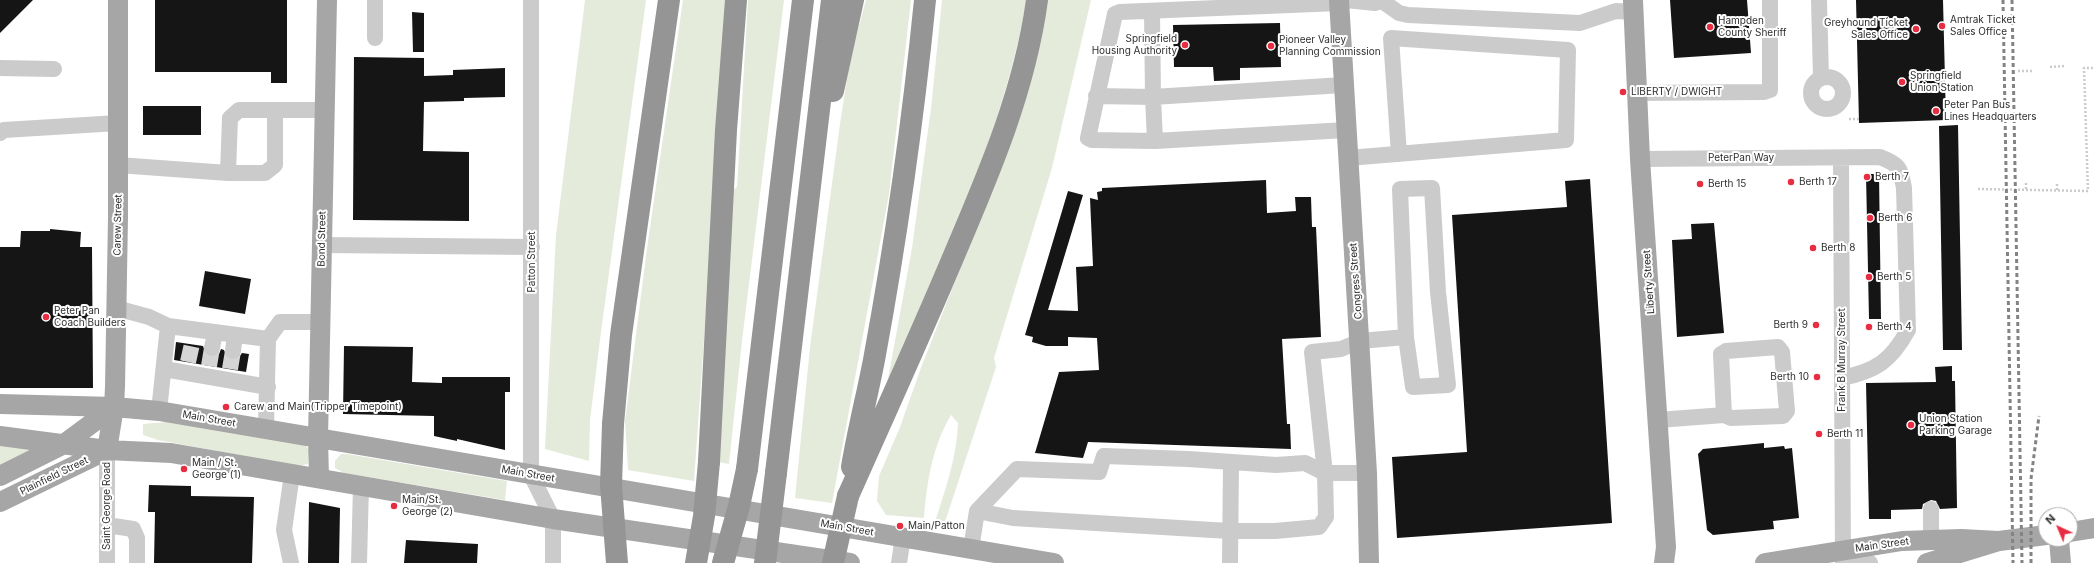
<!DOCTYPE html>
<style>
body{margin:0}
#map{position:relative;width:2094px;height:563px;overflow:hidden;background:#fff;font-family:Inter,sans-serif}
canvas{display:block}
.north{position:absolute;left:2038px;top:507px;width:40px;height:40px;box-sizing:border-box;background:#fff;border:1px solid #ababab;border-radius:50%;rotate:316deg;font-size:11px;font-weight:700;line-height:16px;text-align:center;color:#2e2e2e}
.north::after{content:'';display:block;margin:auto;width:14px;height:18px;background:#e82d43;clip-path:polygon(50% 0,100% 100%,50% 72%,0 100%)}
</style>
<div id="map">
<canvas width="2094" height="563"></canvas>
<div class="north">N</div>
</div>
<script>
const context = document.querySelector('canvas').getContext('2d');
context.lineJoin = 'round';
function fill(path, color) { context.fillStyle = color; context.fill(path, 'evenodd'); }
function stroke(path, color, width, dash) { context.strokeStyle = color; context.lineWidth = width; context.lineCap = dash ? 'butt' : 'round'; context.setLineDash(dash || []); context.stroke(path); }
function write(font, color, halo, rows, align = 'center') {
  context.font = font + ' Inter,sans-serif'; context.lineWidth = 4; context.setLineDash([]); context.textBaseline = 'middle'; context.strokeStyle = halo; context.fillStyle = color; for (const [text, x, y, turn = 0] of rows) {
    context.save(); context.translate(x, y); context.rotate((+turn || 0) * Math.PI / 180); context.textAlign = isNaN(turn) ? turn : align; if (halo) context.strokeText(text, 0, 0); context.fillText(text, 0, 0); context.restore();
  }
}
fill(new Path2D(`
 M 585,0 L 646,0 L 601,332 L 590,420 L 589,461 L 545,449 L 556,235 Z
 M 683,0 L 728,0 L 694,481 L 628,470 L 625,421 L 647,248 Z
 M 748,0 L 784,0 L 742,341 L 729,464 L 718,462 L 732,191 L 737,187 Z
 M 866,0 L 911,0 L 889,194 L 832,503 L 795,498 L 810,347 L 840,124 L 850,59 Z
 M 942,0 L 1027,0 C 1002,133 946,258 888,379 L 912,248 L 931,108 Z
 M 1045,0 L 1091,0 L 1052,168 L 994,358 L 996,367 L 945,522 L 936,519 C 946,487 957,456 958,423 L 951,415 C 932,447 927,482 924,518 L 886,515 L 877,501 L 879,476 L 900,427 L 922,365 L 992,188 Z
 M 167,422 L 305,445 L 309,450 L 308,464 L 298,466 L 158,440 L 143,435 L 143,424 Z
 M 0,443 L 33,446 L 32,453 L 0,468 Z
 M 341,454 L 347,454 L 507,481 L 505,500 L 344,473 L 335,468 L 335,461 Z`), '#e5ebdb');
fill(new Path2D(`
 M 0,0 L 33,0 L 0,33 Z
 M 155,0 L 287,0 L 287,83 L 271,83 L 271,72 L 155,72 Z
 M 1670,0 L 1747,0 L 1751,53 L 1674,58 Z
 M 1856,0 L 1943,0 L 1946,120 L 1859,123 Z
 M 412,12 L 424,13 L 424,52 L 413,52 Z
 M 1280,23 L 1281,67 L 1240,68 L 1240,80 L 1214,81 L 1213,67 L 1174,67 L 1173,25 Z
 M 354,57 L 424,58 L 424,76 L 453,75 L 453,70 L 505,68 L 505,97 L 464,98 L 464,101 L 424,102 L 423,151 L 469,152 L 469,221 L 353,220 Z
 M 143,106 L 201,106 L 201,135 L 143,135 Z
 M 1958,125 L 1962,350 L 1943,350 L 1939,126 Z
 M 1866,174 L 1879,174 L 1881,319 L 1869,319 Z
 M 1590,179 L 1612,523 L 1397,538 L 1392,457 L 1467,452 L 1452,215 L 1567,207 L 1565,181 Z
 M 1266,180 L 1267,213 L 1296,211 L 1295,197 L 1311,197 L 1312,227 L 1316,227 L 1321,337 L 1282,339 L 1287,424 L 1290,424 L 1291,449 L 1088,442 L 1083,458 L 1035,453 L 1059,372 L 1099,370 L 1097,338 L 1068,337 L 1068,346 L 1046,346 L 1032,342 L 1033,337 L 1025,335 L 1068,191 L 1083,195 L 1048,310 L 1078,311 L 1076,267 L 1093,266 L 1090,198 L 1098,200 L 1097,192 L 1102,191 L 1102,188 Z
 M 1714,223 L 1724,333 L 1677,337 L 1672,240 L 1692,239 L 1691,224 Z
 M 50,229 L 81,232 L 80,247 L 92,247 L 93,388 L 0,388 L 0,247 L 20,247 L 21,231 L 50,231 Z
 M 205,271 L 251,279 L 245,314 L 199,306 Z
 M 176,342 L 203,346 L 206,355 L 211,357 L 219,354 L 221,349 L 224,350 L 227,358 L 231,360 L 237,360 L 242,353 L 249,354 L 246,372 L 174,360 Z
 M 344,346 L 413,347 L 412,382 L 442,383 L 442,377 L 510,377 L 510,392 L 505,392 L 505,450 L 457,439 L 457,441 L 434,436 L 434,416 L 343,414 Z
 M 1952,366 L 1952,381 L 1955,381 L 1957,508 L 1940,509 L 1936,501 L 1931,500 L 1923,504 L 1922,509 L 1891,510 L 1891,519 L 1869,519 L 1866,383 L 1936,382 L 1935,367 Z
 M 1764,443 L 1764,448 L 1784,446 L 1785,449 L 1792,448 L 1799,518 L 1773,521 L 1774,529 L 1713,535 L 1707,530 L 1698,454 L 1703,449 Z
 M 149,485 L 191,486 L 191,496 L 254,497 L 252,563 L 154,563 L 155,512 L 148,512 Z
 M 309,502 L 340,508 L 339,563 L 308,563 Z
 M 406,540 L 478,544 L 477,563 L 404,563 Z`), '#151515');
stroke(new Path2D(`
 M 188,362 L 192,344
 M 209,366 L 212,348
 M 230,369 L 233,351`), '#d5d5d5', 16, [16, 8]);
stroke(new Path2D(`
 M 2050,67 L 2064,66
 M 2018,71 L 2033,71
 M 1849,119 L 1859,119
 M 1978,189 L 2088,191 L 2084,68 L 2093,68
 M 2026,189 L 2026,183
 M 2057,190 L 2057,184`), '#cbcbcb', 2.5, [2, 2]);
stroke(new Path2D(`
 M 375,0 L 375,38
 M 531,0 L 531,475 L 553,519 L 553,563
 M 1346,0 L 1375,3 L 1383,0
 M 1819,0 L 1821,78
 M 1382,1 L 1399,13 L 1408,15 L 1580,23 L 1616,11 L 1633,12
 M 0,68 L 54,69
 M1811 93a16 16 0 1 1 32 0a16 16 0 1 1-32 0Z
 M 1343,85 L 1153,97 L 1155,141 L 1346,130
 M 1637,93 L 1764,92 L 1770,90 L 1770,0
 M 1096,96 L 1153,97 L 1152,11
 M 0,133 L 4,130 L 118,123
 M 1155,141 L 1092,140 L 1088,138 L 1115,14 L 1120,12 L 1339,3
 M 1348,158 L 1566,140 L 1568,50 L 1391,38 L 1399,154
 M 1841,158 L 1843,563
 M 1640,159 L 1880,157 C 1900,165 1900,167 1904,188 L 1908,330 C 1891,361 1876,371 1842,378
 M 118,165 L 228,173 L 230,118 L 239,110 L 325,110
 M 228,173 L 265,173 L 275,165 L 275,110
 M 1432,188 L 1438,292 L 1448,385 L 1413,387 L 1406,337 L 1400,189 Z
 M 322,245 L 532,247
 M 116,308 L 149,317 L 168,326 L 268,339 L 266,429
 M 268,339 L 280,322 L 320,322
 M 1778,347 L 1782,352 L 1787,411 L 1783,416 L 1731,418 L 1724,415 L 1721,354 L 1726,351 Z
 M 212,348 L 215,332
 M 233,351 L 235,335
 M 164,369 L 268,387
 M 159,411 L 168,326
 M 1658,420 L 1724,415
 M 1931,509 L 1931,539
 M 977,511 L 1013,518 L 1229,531 L 1275,531 L 1319,527 L 1326,517 L 1325,473 L 1312,352 L 1341,349 L 1360,341 L 1406,337
 M 107,525 L 133,529 L 137,538 L 137,563
 M 971,549 L 977,511 L 1017,469 L 1099,472 L 1104,456 L 1188,459 L 1276,465 L 1305,463 L 1325,473 L 1367,473
 M 1843,550 L 1870,563
 M 107,563 L 107,450
 M 291,563 L 284,530 L 292,474
 M 359,563 L 361,486
 M 899,563 L 903,537
 M 1230,563 L 1231,462`), '#cbcbcb', 16);
stroke(new Path2D(`
 M 1339,0 L 1367,473 L 1369,563
 M 1633,0 L 1640,159 L 1666,547 L 1664,563
 M 0,404 L 114,407 L 159,411 L 1054,563
 M 0,436 L 107,450 L 171,453 L 553,519 L 850,563
 M 107,450 L 114,407 L 115,387 L 118,217 L 118,0
 M 0,476 L 64,444 L 114,407
 M 319,478 L 318,438 L 327,0
 M 0,502 L 107,450
 M 2070,532 L 2094,528
 M 2059,539 L 2061,563
 M 1765,563 L 1902,541 L 1961,539 L 1999,541
 M 1927,563 L 1999,541 L 2046,535`), '#a6a6a6', 20);
stroke(new Path2D(`
 M 833,91 L 853,0
 M 613,424 L 621,335 L 669,0
 M 709,462 L 726,130 L 736,0
 M 852,467 C 858,431 867,396 874,360 C 896,241 913,121 925,0
 M 747,469 L 803,0
 M 776,473 L 832,0
 M 848,496 C 884,415 921,334 955,253 C 990,171 1025,89 1037,0`), '#959595', 22);
stroke(new Path2D(`
 M 2003,0 L 2013,563
 M 2012,0 L 2022,563
 M 2031,563 L 2031,479 L 2039,416`), '#838383', 3, [4, 3]);
stroke(new Path2D(`
 M 613,424 L 611,485 L 617,563
 M 696,563 L 704,516 L 709,462
 M 723,563 L 739,506 L 747,469
 M 765,563 L 776,473
 M 833,563 L 848,496`), '#959595', 22);
for (const [x, y, r, color] of [
 [1942,26,4,"#e82d43"],
 [1710,27,4,"#e82d43"],
 [1916,29,4,"#e82d43"],
 [1185,45,4,"#e82d43"],
 [1271,46,4,"#e82d43"],
 [1902,82,4,"#e82d43"],
 [1623,92,4,"#e82d43"],
 [1936,111,4,"#e82d43"],
 [1867,177,4,"#e82d43"],
 [1791,182,4,"#e82d43"],
 [1700,184,4,"#e82d43"],
 [1870,218,4,"#e82d43"],
 [1813,248,4,"#e82d43"],
 [1869,277,4,"#e82d43"],
 [46,317,4,"#e82d43"],
 [1816,325,4,"#e82d43"],
 [1869,327,4,"#e82d43"],
 [1817,377,4,"#e82d43"],
 [226,407,4,"#e82d43"],
 [1911,425,4,"#e82d43"],
 [1819,434,4,"#e82d43"],
 [184,469,4,"#e82d43"],
 [394,506,4,"#e82d43"],
 [900,526,4,"#e82d43"]
]) { const dot = new Path2D(); dot.arc(x, y, r, 0, 2 * Math.PI); context.fillStyle = color; context.fill(dot); stroke(dot, '#fff', 1.5); }
write('10px', '#2e2e2e', '#fff', [
 ["Amtrak Ticket",1950,20],
 ["Sales Office",1950,32],
 ["Hampden",1718,21],
 ["County Sheriff",1718,33],
 ["Greyhound Ticket",1908,23,"right"],
 ["Sales Office",1908,35,"right"],
 ["Springfield",1177,39,"right"],
 ["Housing Authority",1177,51,"right"],
 ["Pioneer Valley",1279,40],
 ["Planning Commission",1279,52],
 ["Springfield",1910,76],
 ["Union Station",1910,88],
 ["LIBERTY / DWIGHT",1631,92],
 ["Peter Pan Bus",1944,105],
 ["Lines Headquarters",1944,117],
 ["Berth 7",1875,177],
 ["Berth 17",1799,182],
 ["Berth 15",1708,184],
 ["Berth 6",1878,218],
 ["Berth 8",1821,248],
 ["Berth 5",1877,277],
 ["Peter Pan",54,311],
 ["Coach Builders",54,323],
 ["Berth 9",1808,325,"right"],
 ["Berth 4",1877,327],
 ["Berth 10",1809,377,"right"],
 ["Carew and Main(Tripper Timepoint)",234,407],
 ["Union Station",1919,419],
 ["Parking Garage",1919,431],
 ["Berth 11",1827,434],
 ["Main / St.",192,463],
 ["George (1)",192,475],
 ["Main/St.",402,500],
 ["George (2)",402,512],
 ["Main/Patton",908,526]
], 'left');
write('10px', '#2e2e2e', '#fff', [
 ["PeterPan Way",1741,158],
 ["Carew Street",118,225,-89],
 ["Bond Street",322,239,-89],
 ["Patton Street",532,262,-90],
 ["Congress Street",1356,281,-94],
 ["Liberty Street",1649,282,-94],
 ["Frank B Murray Street",1842,360,-90],
 ["Main Street",209,419,10],
 ["Main Street",528,474,10],
 ["Plainfield Street",54,476,-26],
 ["Saint George Road",107,506,-90],
 ["Main Street",847,528,10],
 ["Main Street",1882,545,-8]
]);
</script>
